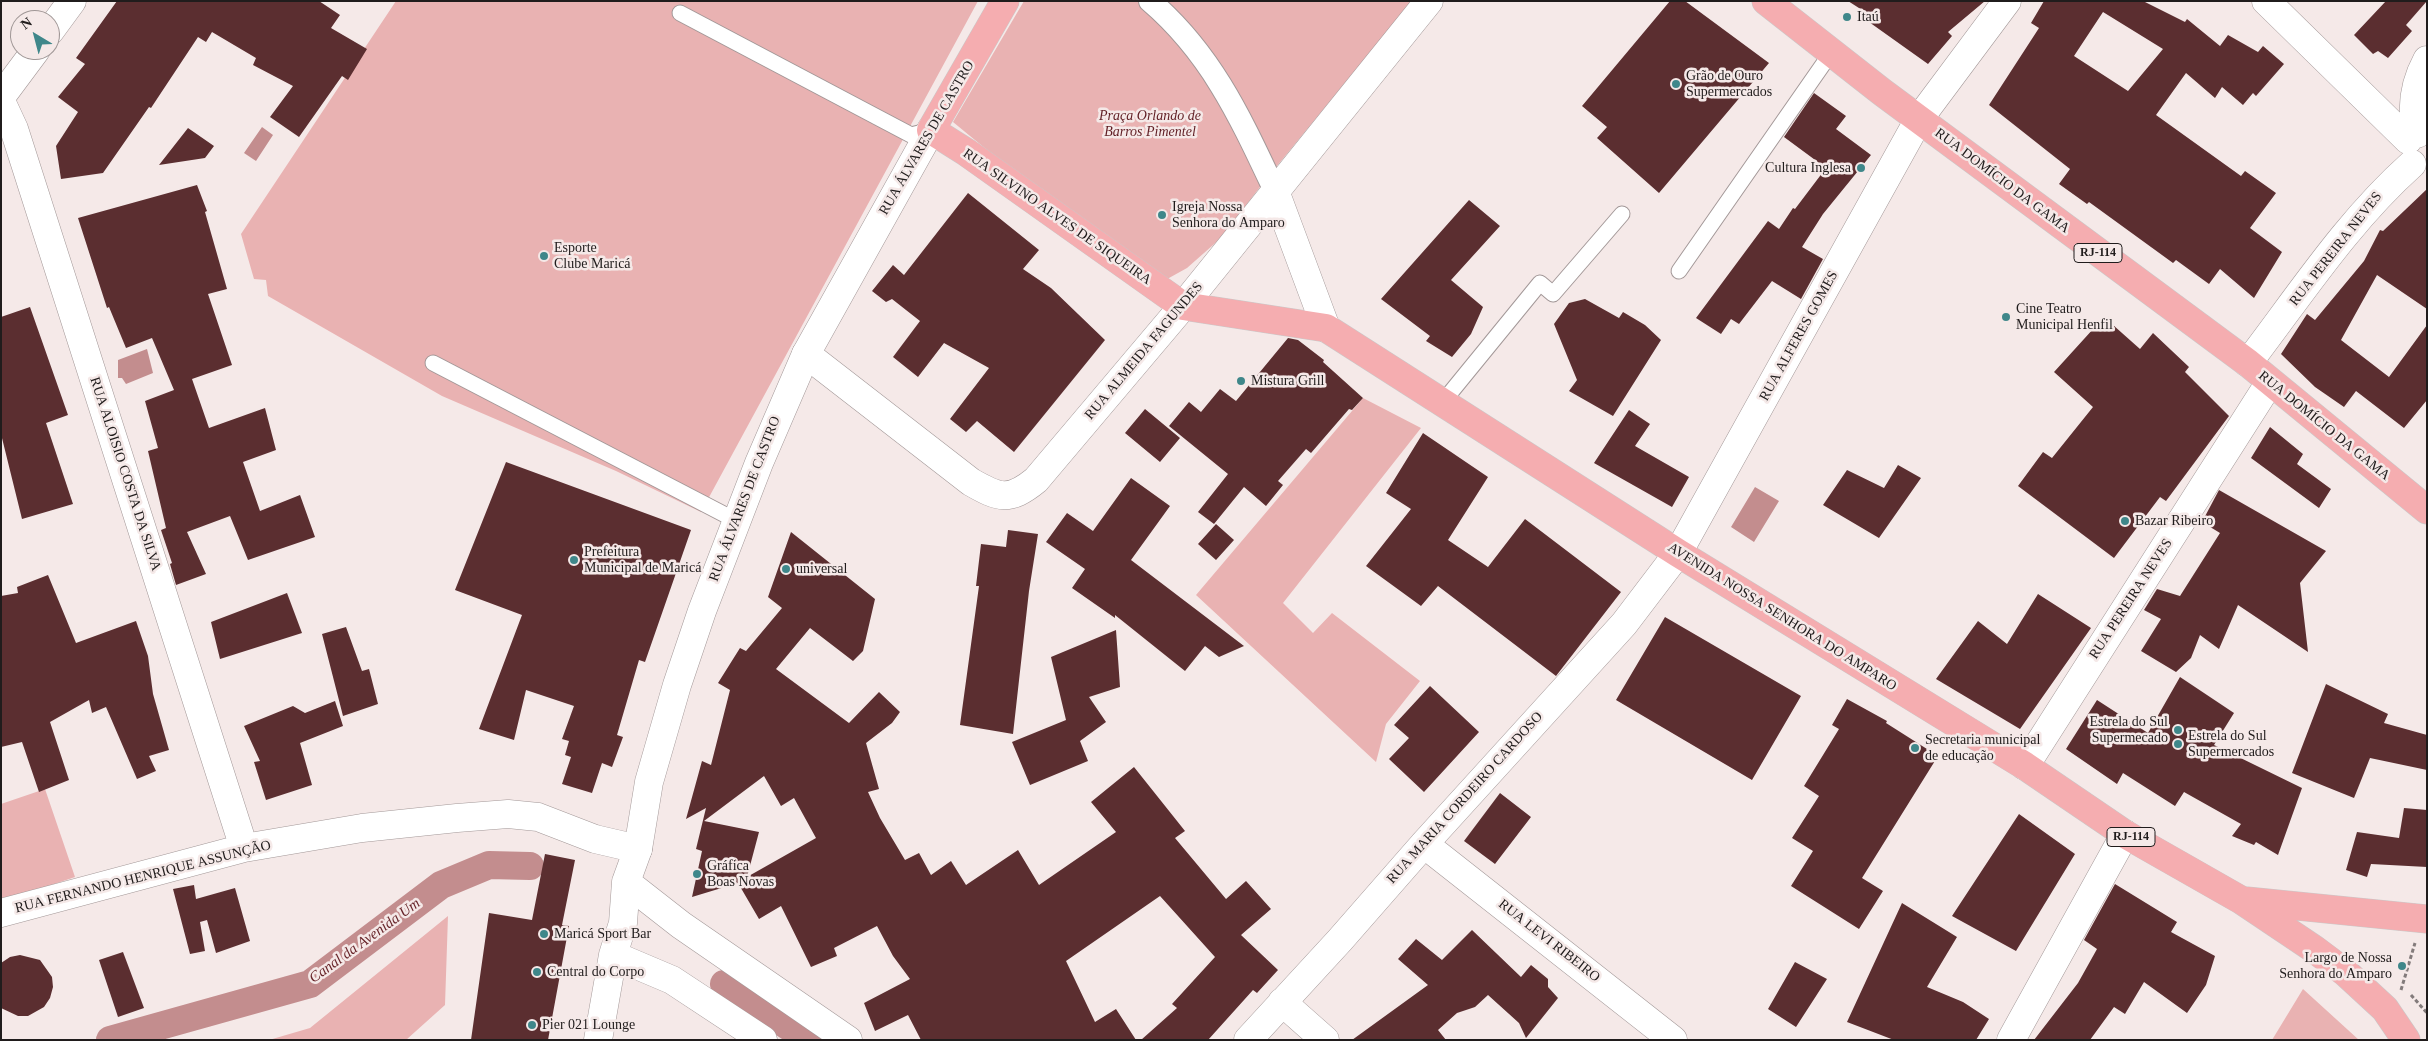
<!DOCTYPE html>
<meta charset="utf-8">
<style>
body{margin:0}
#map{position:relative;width:2428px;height:1041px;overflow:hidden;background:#f5e9e8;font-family:"Times New Roman",serif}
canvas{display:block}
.frame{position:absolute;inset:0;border:2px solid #201c1c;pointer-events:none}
.north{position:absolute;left:10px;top:10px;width:50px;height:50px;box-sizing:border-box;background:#f5e9e8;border:1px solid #a09796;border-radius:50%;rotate:323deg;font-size:14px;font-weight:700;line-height:20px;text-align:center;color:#201c1c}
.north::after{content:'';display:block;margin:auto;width:18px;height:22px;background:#3f878a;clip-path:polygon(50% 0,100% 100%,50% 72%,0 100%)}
</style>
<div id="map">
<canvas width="2428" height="1041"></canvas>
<div class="frame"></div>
<div class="north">N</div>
</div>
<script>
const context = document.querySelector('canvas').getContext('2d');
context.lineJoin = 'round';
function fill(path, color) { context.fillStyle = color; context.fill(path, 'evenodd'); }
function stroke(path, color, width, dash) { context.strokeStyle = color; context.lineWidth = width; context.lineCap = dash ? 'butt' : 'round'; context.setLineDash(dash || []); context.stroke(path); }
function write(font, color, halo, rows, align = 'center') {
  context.font = font + ' "Times New Roman",serif'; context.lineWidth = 5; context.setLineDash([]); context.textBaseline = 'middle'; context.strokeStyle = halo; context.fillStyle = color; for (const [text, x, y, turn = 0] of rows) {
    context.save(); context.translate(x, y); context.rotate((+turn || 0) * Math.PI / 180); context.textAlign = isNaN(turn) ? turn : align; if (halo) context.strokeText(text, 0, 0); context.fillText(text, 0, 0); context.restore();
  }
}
fill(new Path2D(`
 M 396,1 L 978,1 L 701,512 L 616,471 L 442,396 L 268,296 L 266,280 L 254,279 L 241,234 Z
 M 1024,1 L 1412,1 L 1263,183 L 1221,238 L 1187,268 L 1169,278 L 1150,284 L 953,122 Z
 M 1363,398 L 1421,428 L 1283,603 L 1313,633 L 1332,613 L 1420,681 L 1386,724 L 1376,762 L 1196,595 Z
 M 45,789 L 75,877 L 1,902 L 1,804 Z
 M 448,916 L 445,1005 L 406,1040 L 269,1040 L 310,1028 Z
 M 2303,989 L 2359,1040 L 2272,1040 Z`), '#e9b2b2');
fill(new Path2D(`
 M 262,127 L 273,135 L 256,161 L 244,153 Z
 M 147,349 L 153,373 L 126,384 L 122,378 L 118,378 L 118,360 Z
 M 1755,487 L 1779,501 L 1754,542 L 1731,527 Z`), '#c38d8e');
stroke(new Path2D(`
 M 724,984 L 809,1040
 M 110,1040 L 310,984 L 441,885 L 489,865 L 530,866`), '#c38d8e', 28);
fill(new Path2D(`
 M 117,1 L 319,1 L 340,15 L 331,28 L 367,49 L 348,80 L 342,76 L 299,137 L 270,117 L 293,86 L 253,65 L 256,58 L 212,32 L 206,42 L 198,37 L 151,108 L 149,107 L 103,173 L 61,179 L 56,146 L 78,112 L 58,97 L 85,64 L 76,58 Z
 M 1670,1 L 1685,1 L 1769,63 L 1659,193 L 1597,138 L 1607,127 L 1582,106 Z
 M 1848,1 L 1985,1 L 1948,32 L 1952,36 L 1928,64 L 1869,22 L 1873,17 Z
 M 2044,1 L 2143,1 L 2185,22 L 2187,19 L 2220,46 L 2228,35 L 2258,52 L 2263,46 L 2284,64 L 2256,96 L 2253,93 L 2243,105 L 2222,87 L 2215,98 L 2186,73 L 2156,115 L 2241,176 L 2245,171 L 2276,193 L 2250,228 L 2282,252 L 2254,298 L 2220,269 L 2209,284 L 2176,260 L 2173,263 L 2089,202 L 2087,204 L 2059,184 L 2070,169 L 1989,105 L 2039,28 L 2031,23 ZM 2103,12 L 2163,49 L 2128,91 L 2074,56 Z
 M 2386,1 L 2427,1 L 2406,25 L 2412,31 L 2388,58 L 2378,51 L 2373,54 L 2354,35 Z
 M 1814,93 L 1846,116 L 1836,129 L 1871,155 L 1823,214 L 1802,247 L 1823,259 L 1801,299 L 1772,281 L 1739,324 L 1731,319 L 1721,334 L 1696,318 L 1768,221 L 1779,229 L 1793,208 L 1795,209 L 1826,168 L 1784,137 Z
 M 188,128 L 214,146 L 205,158 L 159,165 Z
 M 197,185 L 207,211 L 205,212 L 227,289 L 208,294 L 232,365 L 192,379 L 209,428 L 265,408 L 276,450 L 243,462 L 260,511 L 300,495 L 315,537 L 248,560 L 230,516 L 187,532 L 206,574 L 176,585 L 170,564 L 172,563 L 161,530 L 166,528 L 148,451 L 158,448 L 145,401 L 174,390 L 152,338 L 126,348 L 109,307 L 107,308 L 78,218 Z
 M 2427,189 L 2427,309 L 2377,275 L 2341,340 L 2389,377 L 2427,325 L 2427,400 L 2404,428 L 2356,391 L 2344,407 L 2315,387 L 2281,354 L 2307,314 L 2315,320 L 2364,261 L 2380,230 L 2383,231 Z
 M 968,193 L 1039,250 L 1023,269 L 1051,288 L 1105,340 L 1014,452 L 977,421 L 966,432 L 950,419 L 989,368 L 944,343 L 918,377 L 893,357 L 920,321 L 892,299 L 886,302 L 872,291 L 893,265 L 904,275 Z
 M 1469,200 L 1500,226 L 1451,280 L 1483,307 L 1471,334 L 1452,357 L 1426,341 L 1430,336 L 1381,299 Z
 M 1585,299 L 1619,318 L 1623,312 L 1645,325 L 1661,340 L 1613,416 L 1569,391 L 1577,380 L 1554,324 L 1569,303 Z
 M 30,307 L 68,415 L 46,423 L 73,504 L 22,519 L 1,434 L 1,317 Z
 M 2104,317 L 2140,349 L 2153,333 L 2189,367 L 2185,372 L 2229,416 L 2166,501 L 2160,497 L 2114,558 L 2018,486 L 2043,452 L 2052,458 L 2093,407 L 2054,372 Z
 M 1288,338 L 1298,340 L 1324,360 L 1323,362 L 1363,398 L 1352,410 L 1349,409 L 1311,453 L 1306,449 L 1278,481 L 1283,485 L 1266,506 L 1244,487 L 1214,524 L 1198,512 L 1228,474 L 1169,426 L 1189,402 L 1201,412 L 1220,389 L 1236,401 Z
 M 1145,409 L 1180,438 L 1160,462 L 1125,433 Z
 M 1629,410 L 1650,424 L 1635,446 L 1689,477 L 1672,507 L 1594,463 Z
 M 2270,427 L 2303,454 L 2297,464 L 2331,489 L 2319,508 L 2251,458 Z
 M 1423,433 L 1488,477 L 1448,540 L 1488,567 L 1525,519 L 1621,592 L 1556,676 L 1438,586 L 1421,606 L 1366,566 L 1411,509 L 1386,493 Z
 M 506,462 L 691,530 L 645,662 L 639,660 L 617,735 L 623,737 L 612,767 L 602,763 L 592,793 L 562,784 L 571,757 L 565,755 L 569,741 L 562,739 L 574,706 L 526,690 L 514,740 L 479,729 L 522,615 L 455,590 Z
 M 1898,465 L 1921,478 L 1879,538 L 1823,505 L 1847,470 L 1884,488 Z
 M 1131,478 L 1170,506 L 1131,560 L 1244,646 L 1219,657 L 1205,646 L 1185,671 L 1115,615 L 1115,618 L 1072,588 L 1085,569 L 1046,542 L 1067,513 L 1093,531 Z
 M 2219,490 L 2326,551 L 2300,583 L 2308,652 L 2238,605 L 2219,649 L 2200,635 L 2191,658 L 2176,672 L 2141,651 L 2161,619 L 2144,610 L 2157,589 L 2180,596 L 2220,533 L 2202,522 Z
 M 1216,524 L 1234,540 L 1216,560 L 1198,544 Z
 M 1008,530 L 1038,534 L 1029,591 L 1013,734 L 960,725 L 979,586 L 976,586 L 981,544 L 1006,547 Z
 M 791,532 L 875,599 L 863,651 L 853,661 L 810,628 L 776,669 L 849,723 L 879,692 L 900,712 L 892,723 L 866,743 L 879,789 L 868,792 L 880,818 L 905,860 L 919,853 L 931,875 L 951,861 L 966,885 L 1018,850 L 1039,885 L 1116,832 L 1091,802 L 1134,767 L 1185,831 L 1175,838 L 1226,899 L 1246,881 L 1271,909 L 1241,935 L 1278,970 L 1257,993 L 1253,990 L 1208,1040 L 1141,1040 L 1177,1008 L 1172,1004 L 1215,957 L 1160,896 L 1066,961 L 1095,1022 L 1116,1009 L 1136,1040 L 921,1040 L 908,1015 L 875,1031 L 864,1003 L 910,979 L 893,956 L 877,926 L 834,948 L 837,956 L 811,967 L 781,906 L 759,919 L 738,883 L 692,897 L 702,851 L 696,849 L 706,808 L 686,819 L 702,761 L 711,765 L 730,690 L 718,683 L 740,648 L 746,651 L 782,608 L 768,597 ZM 764,776 L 781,806 L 794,798 L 816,838 L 747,877 L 759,832 L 704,821 Z
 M 48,575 L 76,643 L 136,621 L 148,656 L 153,694 L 169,750 L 149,756 L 156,771 L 137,779 L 106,707 L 92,713 L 89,700 L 50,722 L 69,780 L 39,792 L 22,742 L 1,747 L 1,596 L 18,593 L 17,587 Z
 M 287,593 L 302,633 L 220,659 L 211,622 Z
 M 2038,594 L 2091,628 L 2020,729 L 1936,679 L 1978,621 L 2007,644 Z
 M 1665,617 L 1801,696 L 1752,780 L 1616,700 Z
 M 346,627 L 362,671 L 369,669 L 378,704 L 343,716 L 322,634 Z
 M 1116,630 L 1120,687 L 1089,697 L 1106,722 L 1080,741 L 1088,761 L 1030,785 L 1012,742 L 1066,720 L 1051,657 Z
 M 2180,677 L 2234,713 L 2214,745 L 2302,788 L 2278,855 L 2256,842 L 2254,845 L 2232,836 L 2241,824 L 2184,792 L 2175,806 L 2123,773 L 2117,784 L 2066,749 L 2097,700 L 2148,733 Z
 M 2326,684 L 2388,714 L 2384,723 L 2427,735 L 2427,770 L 2370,758 L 2354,798 L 2292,773 Z
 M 1430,686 L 1479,732 L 1424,792 L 1389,759 L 1409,738 L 1394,725 Z
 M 1847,699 L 1887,721 L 1886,723 L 1938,756 L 1862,878 L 1883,891 L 1859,929 L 1791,886 L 1813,851 L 1792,838 L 1819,796 L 1804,786 L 1839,729 L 1832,725 Z
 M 335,701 L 343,726 L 300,743 L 312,785 L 266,800 L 254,762 L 260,761 L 244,726 L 293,706 L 305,713 Z
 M 1500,793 L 1531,817 L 1495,864 L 1464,841 Z
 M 2404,808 L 2427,810 L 2427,867 L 2371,864 L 2367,877 L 2346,870 L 2357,832 L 2399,838 Z
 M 2019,814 L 2075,854 L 2016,951 L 1952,916 Z
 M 545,854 L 575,860 L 562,925 L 569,926 L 548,1040 L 471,1040 L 489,913 L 532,920 Z
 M 2115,884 L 2177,922 L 2171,932 L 2215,956 L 2206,985 L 2187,1013 L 2144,982 L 2125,1014 L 2114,1007 L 2090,1040 L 2034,1040 L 2078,983 L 2097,949 L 2084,940 Z
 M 194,885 L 196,899 L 235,888 L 250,941 L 216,953 L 207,920 L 200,922 L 205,951 L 190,954 L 173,889 Z
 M 1902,903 L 1957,937 L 1927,987 L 1963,1002 L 1989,1019 L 1976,1040 L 1894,1040 L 1847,1022 Z
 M 1472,930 L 1521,977 L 1531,965 L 1548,979 L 1548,987 L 1558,998 L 1526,1038 L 1519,1023 L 1488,995 L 1475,1007 L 1457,1013 L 1438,1030 L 1446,1040 L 1352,1040 L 1428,985 L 1398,959 L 1416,939 L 1442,960 Z
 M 123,952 L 144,1008 L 118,1017 L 99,960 Z
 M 20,955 L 40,960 L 52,977 L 53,987 L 50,998 L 44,1007 L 28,1016 L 18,1016 L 1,1008 L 1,963 L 10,957 Z
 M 1795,962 L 1827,979 L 1796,1027 L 1768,1009 Z`), '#5b2e30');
const service = new Path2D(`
 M 680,13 L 911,135 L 931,130
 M 1679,271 L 1831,53
 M 433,363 L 737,521
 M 1442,403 L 1540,283 L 1553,294 L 1622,214`);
const pedestrian = new Path2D(`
 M 1150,1 C 1212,54 1241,119 1275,191`);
const minor = new Path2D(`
 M 2266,1 L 2408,140
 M 50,31 L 72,1
 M 1,97 L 36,50
 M 1,101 L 14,129 L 244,848
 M 2417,134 C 2410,107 2414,84 2427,60
 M 1275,191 L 1326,328
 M 2248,363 C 2300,295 2347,222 2412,164
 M 2025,766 L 2270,382
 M 1424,844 L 1673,1040
 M 1,913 L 244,848 L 362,828 L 457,818 L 508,814 L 538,817 L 595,839 L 638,849
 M 1282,1002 L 1325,1040
 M 1248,1040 L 1340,940 L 1424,844 L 1624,624 L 1678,553 L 1919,119 L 2007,1
 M 2011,1040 L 2125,834`);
const tertiary = new Path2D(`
 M 626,882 L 681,925 L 848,1040
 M 613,955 L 672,980 L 763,1040
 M 598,1040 L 613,955 L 623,923 L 626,882 L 638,849 L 649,782 L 677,685 L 702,611 L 759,463 L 806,354`);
const secondary = new Path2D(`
 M 931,130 L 806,354 L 971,482 C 999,498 1009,502 1036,480 L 1183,306 L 1429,1`);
const primary = new Path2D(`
 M 1005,1 L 931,130 L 966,152 L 1183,306 L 1326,328 L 1678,553 L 2025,766 L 2125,834 L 2241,900 L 2314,949 L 2346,973 L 2385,1009 L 2406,1040
 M 1766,1 L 1882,92 L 2248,363 L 2427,510
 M 2247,901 L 2427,919`);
stroke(service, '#a39898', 17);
stroke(pedestrian, '#a39898', 24);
stroke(minor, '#a39898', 29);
stroke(tertiary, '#a39898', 29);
stroke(secondary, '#a39898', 29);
stroke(primary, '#c9c9c9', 29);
stroke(new Path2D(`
 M 2401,990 L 2415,943
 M 2411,995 L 2427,1013`), '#837b7b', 3, [4, 2.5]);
stroke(service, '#fff', 15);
stroke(pedestrian, '#fff', 22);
stroke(minor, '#fff', 28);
stroke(tertiary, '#fff', 28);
stroke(secondary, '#fff', 28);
stroke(primary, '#f5adb0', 28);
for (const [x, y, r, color] of [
 [1847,17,5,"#3f878a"],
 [1676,84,5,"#3f878a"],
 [1861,168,5,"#3f878a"],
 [1162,215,5,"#3f878a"],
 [544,256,5,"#3f878a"],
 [2006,317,5,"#3f878a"],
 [1241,381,5,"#3f878a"],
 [2125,521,5,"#3f878a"],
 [574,560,5,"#3f878a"],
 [786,569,5,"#3f878a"],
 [2178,730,5,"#3f878a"],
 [2178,744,5,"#3f878a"],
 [1915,748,5,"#3f878a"],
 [697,874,5,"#3f878a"],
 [544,934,5,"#3f878a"],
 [2402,966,5,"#3f878a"],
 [537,972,5,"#3f878a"],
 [532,1025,5,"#3f878a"]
]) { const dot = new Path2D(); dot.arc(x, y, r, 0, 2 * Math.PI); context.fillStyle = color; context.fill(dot); stroke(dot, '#f5e9e8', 2); }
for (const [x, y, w] of [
 [2098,253,48],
 [2131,837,48]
]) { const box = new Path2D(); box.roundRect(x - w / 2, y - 9.5, w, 19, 4); context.fillStyle = '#f5e9e8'; context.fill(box); stroke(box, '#201c1c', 1); }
write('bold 12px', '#201c1c', null, [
 ["RJ-114",2098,253],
 ["RJ-114",2131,837]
]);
write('14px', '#201c1c', '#f5e9e8', [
 ["Itaú",1857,17],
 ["Grão de Ouro",1686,76],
 ["Supermercados",1686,92],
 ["Cultura Inglesa",1851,168,"right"],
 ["Igreja Nossa",1172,207],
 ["Senhora do Amparo",1172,223],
 ["Esporte",554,248],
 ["Clube Maricá",554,264],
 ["Cine Teatro",2016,309],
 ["Municipal Henfil",2016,325],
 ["Mistura Grill",1251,381],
 ["Bazar Ribeiro",2135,521],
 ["Prefeitura",584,552],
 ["Municipal de Maricá",584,568],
 ["universal",796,569],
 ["Estrela do Sul",2168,722,"right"],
 ["Supermecado",2168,738,"right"],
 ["Estrela do Sul",2188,736],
 ["Supermercados",2188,752],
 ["Secretaria municipal",1925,740],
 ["de educação",1925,756],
 ["Gráfica",707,866],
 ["Boas Novas",707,882],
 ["Maricá Sport Bar",554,934],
 ["Largo de Nossa",2392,958,"right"],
 ["Senhora do Amparo",2392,974,"right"],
 ["Central do Corpo",547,972],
 ["Pier 021 Lounge",542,1025]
], 'left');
write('italic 14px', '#601e24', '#f5e9e8', [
 ["Praça Orlando de",1150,116],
 ["Barros Pimentel",1150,132]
]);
write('14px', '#201c1c', '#f5e9e8', [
 ["RUA ÁLVARES DE CASTRO",927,138,-60],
 ["RUA DOMÍCIO DA GAMA",2002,181,37],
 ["RUA SILVINO ALVES DE SIQUEIRA",1057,217,35],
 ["RUA PEREIRA NEVES",2336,249,-52],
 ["RUA ALFERES GOMES",1799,336,-61],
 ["RUA ALMEIDA FAGUNDES",1144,351,-50],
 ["RUA DOMÍCIO DA GAMA",2324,426,39],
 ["RUA ALOISIO COSTA DA SILVA",125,474,72],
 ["RUA ÁLVARES DE CASTRO",745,499,-69],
 ["RUA PEREIRA NEVES",2131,599,-57],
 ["AVENIDA NOSSA SENHORA DO AMPARO",1782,617,32],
 ["RUA MARIA CORDEIRO CARDOSO",1465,798,-48],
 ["RUA FERNANDO HENRIQUE ASSUNÇÃO",143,877,-14],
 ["RUA LEVI RIBEIRO",1549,941,38]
]);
write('italic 15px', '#68252a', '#f5e9e8', [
 ["Canal da Avenida Um",365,941,-36]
]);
</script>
